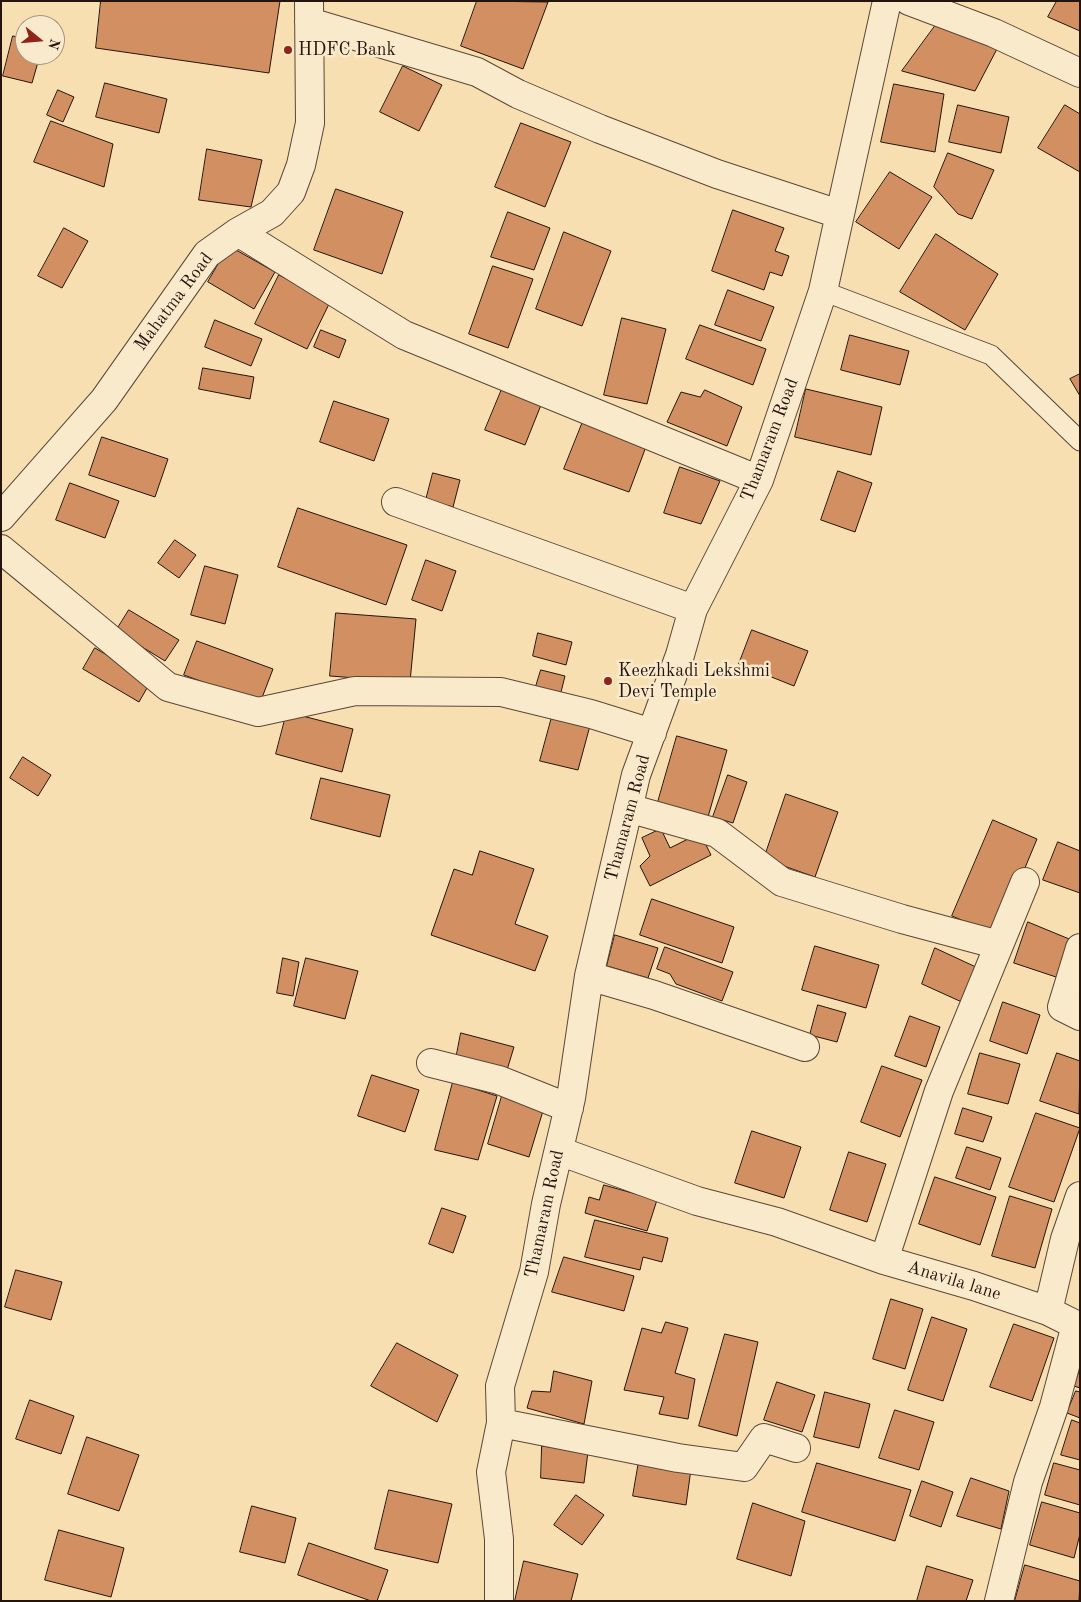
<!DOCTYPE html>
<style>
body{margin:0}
#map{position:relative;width:1081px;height:1602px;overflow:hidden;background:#f7dfb1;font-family:"Old Standard TT",serif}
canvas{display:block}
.frame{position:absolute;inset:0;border:2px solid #25140e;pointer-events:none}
.north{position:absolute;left:15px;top:15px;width:50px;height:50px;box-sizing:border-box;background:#faeacc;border:1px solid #a59480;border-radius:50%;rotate:107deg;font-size:14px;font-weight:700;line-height:20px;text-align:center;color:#25140e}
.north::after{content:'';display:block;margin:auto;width:18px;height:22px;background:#8f2418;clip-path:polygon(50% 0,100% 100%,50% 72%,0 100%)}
</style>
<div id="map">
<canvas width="1081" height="1602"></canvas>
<div class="frame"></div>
<div class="north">N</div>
</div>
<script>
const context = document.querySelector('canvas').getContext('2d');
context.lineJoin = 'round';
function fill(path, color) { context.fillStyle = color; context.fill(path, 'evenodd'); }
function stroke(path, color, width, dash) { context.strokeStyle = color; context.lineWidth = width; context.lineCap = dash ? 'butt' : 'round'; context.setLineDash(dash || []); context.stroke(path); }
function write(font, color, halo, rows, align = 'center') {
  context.font = font + ' "Old Standard TT",serif'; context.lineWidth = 5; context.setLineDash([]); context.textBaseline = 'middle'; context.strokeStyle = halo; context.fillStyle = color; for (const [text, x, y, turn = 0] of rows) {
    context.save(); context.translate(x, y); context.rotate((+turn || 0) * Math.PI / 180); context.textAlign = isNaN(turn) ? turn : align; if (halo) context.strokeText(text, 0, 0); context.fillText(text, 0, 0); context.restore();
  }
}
const building = new Path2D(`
 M 101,1 L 280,1 L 269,73 L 96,48 Z
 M 477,1 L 548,2 L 523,69 L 461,46 Z
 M 1057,1 L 1080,1 L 1080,31 L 1048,17 Z
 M 938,22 L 998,47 L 975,91 L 902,71 Z
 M 13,36 L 25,39 L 25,55 L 40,55 L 32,83 L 3,76 Z
 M 403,66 L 442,85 L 419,131 L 380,112 Z
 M 105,83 L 167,99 L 159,133 L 96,117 Z
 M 894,84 L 944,94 L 935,152 L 881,142 Z
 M 58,90 L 74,97 L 63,122 L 47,115 Z
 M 958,105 L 1009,117 L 1001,153 L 949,142 Z
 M 1065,105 L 1080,114 L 1080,172 L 1038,148 Z
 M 51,121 L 113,144 L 104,187 L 34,162 Z
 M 521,123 L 571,142 L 545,207 L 495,187 Z
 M 207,149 L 262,160 L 251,207 L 199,200 Z
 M 948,153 L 994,170 L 972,219 L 958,214 L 934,187 Z
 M 890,172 L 932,197 L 899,249 L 856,222 Z
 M 336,189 L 403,212 L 382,274 L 314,250 Z
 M 733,210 L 784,228 L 775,251 L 789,256 L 782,276 L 770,272 L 764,290 L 712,271 Z
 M 508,212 L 550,228 L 534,270 L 491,257 Z
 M 64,228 L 88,241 L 62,288 L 38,276 Z
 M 564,232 L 611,251 L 582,326 L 536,309 Z
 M 936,234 L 998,274 L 965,330 L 900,292 Z
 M 229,246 L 275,272 L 254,309 L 208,282 Z
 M 493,266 L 533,279 L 508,348 L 469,334 Z
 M 279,275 L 331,300 L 307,349 L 255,324 Z
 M 728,290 L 774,307 L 761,341 L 715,325 Z
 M 622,318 L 666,329 L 647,404 L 604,395 Z
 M 215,320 L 262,339 L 251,366 L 205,347 Z
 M 700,325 L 766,349 L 753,385 L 686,359 Z
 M 321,330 L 346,340 L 339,358 L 314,347 Z
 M 850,335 L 909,351 L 900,385 L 841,370 Z
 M 203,368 L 254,377 L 250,399 L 199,389 Z
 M 1080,374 L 1080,396 L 1070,379 Z
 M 502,389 L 541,405 L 525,445 L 485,430 Z
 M 806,389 L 882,407 L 871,455 L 795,437 Z
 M 705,390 L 742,407 L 727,446 L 667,422 L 681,392 L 700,397 Z
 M 334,401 L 389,419 L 374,461 L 320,442 Z
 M 584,419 L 647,444 L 629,492 L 564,469 Z
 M 102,437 L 168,459 L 155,497 L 89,475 Z
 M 680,467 L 720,481 L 701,524 L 664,513 Z
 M 838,471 L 872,483 L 855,532 L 821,520 Z
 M 433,473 L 460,480 L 453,507 L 426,500 Z
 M 70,483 L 119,501 L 105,538 L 56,520 Z
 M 298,508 L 407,545 L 386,605 L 278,567 Z
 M 175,540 L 196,555 L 179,578 L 158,563 Z
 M 426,560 L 456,571 L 442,611 L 412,600 Z
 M 205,566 L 238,575 L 225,624 L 191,615 Z
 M 129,610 L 179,640 L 165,661 L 116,631 Z
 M 336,613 L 416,619 L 410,682 L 330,676 Z
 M 752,630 L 808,651 L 794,686 L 739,664 Z
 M 538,633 L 572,642 L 566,665 L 533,656 Z
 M 197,641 L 273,669 L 260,703 L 184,675 Z
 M 95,648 L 151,681 L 139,702 L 83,669 Z
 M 541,670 L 565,676 L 559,700 L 534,693 Z
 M 287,712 L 353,729 L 342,772 L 276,754 Z
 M 553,713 L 591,722 L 578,770 L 540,761 Z
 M 677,736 L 727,750 L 708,817 L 658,802 Z
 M 23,757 L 51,775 L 38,796 L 10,778 Z
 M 728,775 L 747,782 L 733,823 L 713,817 Z
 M 321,778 L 390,795 L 380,837 L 311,819 Z
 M 786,794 L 838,812 L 815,877 L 764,859 Z
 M 993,820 L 1037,839 L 997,935 L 952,916 Z
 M 661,829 L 670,848 L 700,833 L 711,855 L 650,886 L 640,866 L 650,856 L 642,838 Z
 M 1058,842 L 1080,851 L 1080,893 L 1043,880 Z
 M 480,851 L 534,869 L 515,924 L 548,936 L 535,971 L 431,935 L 454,869 L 472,875 Z
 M 652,899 L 734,927 L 722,963 L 640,935 Z
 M 1028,922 L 1074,941 L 1062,979 L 1014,963 Z
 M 615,935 L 658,948 L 648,978 L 607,966 Z
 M 815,946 L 879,965 L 866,1008 L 802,990 Z
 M 665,947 L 733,972 L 722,1001 L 676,984 L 670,974 L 657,969 Z
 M 935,948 L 978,968 L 964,1003 L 922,984 Z
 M 283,958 L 299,962 L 293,996 L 277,993 Z
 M 306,958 L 358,971 L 345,1019 L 294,1006 Z
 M 1003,1002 L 1040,1015 L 1027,1054 L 990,1041 Z
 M 818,1005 L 846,1013 L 837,1042 L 810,1035 Z
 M 910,1016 L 940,1027 L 926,1067 L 895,1056 Z
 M 461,1033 L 514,1047 L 507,1070 L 456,1059 Z
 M 980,1053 L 1020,1064 L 1008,1104 L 968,1094 Z
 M 1057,1053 L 1080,1061 L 1079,1114 L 1040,1101 Z
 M 882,1066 L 922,1080 L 900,1137 L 861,1122 Z
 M 372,1075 L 419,1090 L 405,1132 L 358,1116 Z
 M 453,1082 L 497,1096 L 478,1160 L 435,1150 Z
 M 504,1089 L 546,1101 L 529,1157 L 488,1144 Z
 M 963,1108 L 992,1117 L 983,1142 L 955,1134 Z
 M 1036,1113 L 1080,1128 L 1054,1202 L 1009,1187 Z
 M 752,1131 L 801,1147 L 784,1198 L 735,1183 Z
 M 967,1147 L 1001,1158 L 990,1190 L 956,1178 Z
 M 849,1152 L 886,1164 L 867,1222 L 830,1210 Z
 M 935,1177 L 996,1197 L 980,1245 L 919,1224 Z
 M 604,1185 L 657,1200 L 647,1231 L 585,1213 L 589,1197 L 599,1200 Z
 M 1010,1196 L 1052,1209 L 1035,1268 L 992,1256 Z
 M 442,1208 L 466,1216 L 453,1253 L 429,1244 Z
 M 595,1220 L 668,1238 L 662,1262 L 643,1257 L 640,1270 L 585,1257 Z
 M 564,1257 L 634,1276 L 624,1311 L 552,1292 Z
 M 16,1270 L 62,1282 L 51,1320 L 5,1307 Z
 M 891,1299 L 923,1309 L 905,1369 L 873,1359 Z
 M 932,1317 L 967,1329 L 943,1401 L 908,1390 Z
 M 666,1322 L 688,1328 L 675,1373 L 695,1379 L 688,1419 L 659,1414 L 664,1397 L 624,1390 L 642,1328 L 661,1333 Z
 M 1014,1324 L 1054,1338 L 1032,1401 L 990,1387 Z
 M 725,1334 L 758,1342 L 737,1436 L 699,1426 Z
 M 397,1343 L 458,1375 L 437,1422 L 371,1386 Z
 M 1080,1369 L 1080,1388 L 1074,1386 Z
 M 554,1371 L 592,1381 L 584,1424 L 527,1408 L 532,1391 L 550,1392 Z
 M 777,1382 L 815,1395 L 802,1432 L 764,1420 Z
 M 1076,1391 L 1080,1392 L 1080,1418 L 1067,1413 Z
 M 825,1392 L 870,1404 L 859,1448 L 814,1437 Z
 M 30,1400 L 74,1416 L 61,1454 L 16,1439 Z
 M 895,1410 L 934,1422 L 919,1470 L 879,1458 Z
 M 1072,1420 L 1080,1423 L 1080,1460 L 1061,1455 Z
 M 87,1437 L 139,1455 L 119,1511 L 68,1494 Z
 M 542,1446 L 588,1452 L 584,1483 L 541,1478 Z
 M 639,1461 L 691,1469 L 686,1505 L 633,1496 Z
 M 817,1463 L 911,1490 L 895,1541 L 802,1512 Z
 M 1054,1463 L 1080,1470 L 1080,1505 L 1045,1495 Z
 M 971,1478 L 1009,1491 L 1001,1529 L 957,1516 Z
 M 922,1481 L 953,1492 L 941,1527 L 910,1516 Z
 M 389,1490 L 452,1504 L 438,1563 L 375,1549 Z
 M 576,1495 L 604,1515 L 582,1545 L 554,1525 Z
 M 1042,1502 L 1080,1513 L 1080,1534 L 1074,1558 L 1030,1545 Z
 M 753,1503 L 805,1521 L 791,1576 L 737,1559 Z
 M 252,1506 L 296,1518 L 285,1563 L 240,1552 Z
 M 59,1530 L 124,1548 L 111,1597 L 45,1580 Z
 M 309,1543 L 388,1570 L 377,1601 L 371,1601 L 298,1575 Z
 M 524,1561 L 578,1574 L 571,1601 L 515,1601 Z
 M 1025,1565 L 1080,1581 L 1079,1601 L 1015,1601 Z
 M 927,1566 L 973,1580 L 966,1601 L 917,1601 Z`);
fill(building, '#d28f61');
stroke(building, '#25140e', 1);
const service = new Path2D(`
 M 823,291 L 991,355 L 1080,441`);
const minor = new Path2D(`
 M 909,1 L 994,33 L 1080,73
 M 309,22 L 477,72 L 518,94 L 600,129 L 717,174 L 839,214
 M 238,232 L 404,335 L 759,480
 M 396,502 L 693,609
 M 1,517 L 104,400 L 207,254 L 238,232 L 272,213 L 291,192 L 301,165 L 310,123 L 309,1
 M 1,549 L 168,687 L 258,712 L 355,691 L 501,692 L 591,714 L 652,733
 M 628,808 L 717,833 L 782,882 L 902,919 L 999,945
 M 1080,948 L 1062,1007 L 1080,1016
 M 589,976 L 654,995 L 805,1047
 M 431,1063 L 499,1080 L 569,1108
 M 559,1151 L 697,1201 L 777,1222 L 884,1260 L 974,1286 L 1048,1311 L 1076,1325 L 1054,1407 L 1028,1482 L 999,1601
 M 884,1260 L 939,1091 L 1025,882
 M 1048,1311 L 1065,1239 L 1080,1196
 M 501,1423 L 678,1458 L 744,1467 L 764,1438 L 796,1448
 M 499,1601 L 499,1539 L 491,1472 L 501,1423 L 500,1386 L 534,1272 L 546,1204 L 571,1098 L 589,976 L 636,775 L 680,655 L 693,609 L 759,480 L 823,291 L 887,1`);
stroke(service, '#5a4737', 21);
stroke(minor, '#5a4737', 30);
stroke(service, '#faeacc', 19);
stroke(minor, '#faeacc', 28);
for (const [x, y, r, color] of [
 [288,50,5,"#8f2418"],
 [608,681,5,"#8f2418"]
]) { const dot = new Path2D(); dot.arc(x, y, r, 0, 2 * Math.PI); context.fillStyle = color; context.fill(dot); stroke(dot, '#faeacc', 2); }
write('18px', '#25140e', '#faeacc', [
 ["HDFC Bank",298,50],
 ["Keezhkadi Lekshmi",618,671],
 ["Devi Temple",618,692]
], 'left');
write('18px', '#25140e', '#faeacc', [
 ["Mahatma Road",174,302,-53],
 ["Thamaram Road",770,440,-69],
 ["Thamaram Road",628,818,-75],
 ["Thamaram Road",545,1214,-78],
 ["Anavila lane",954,1281,17]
]);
</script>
